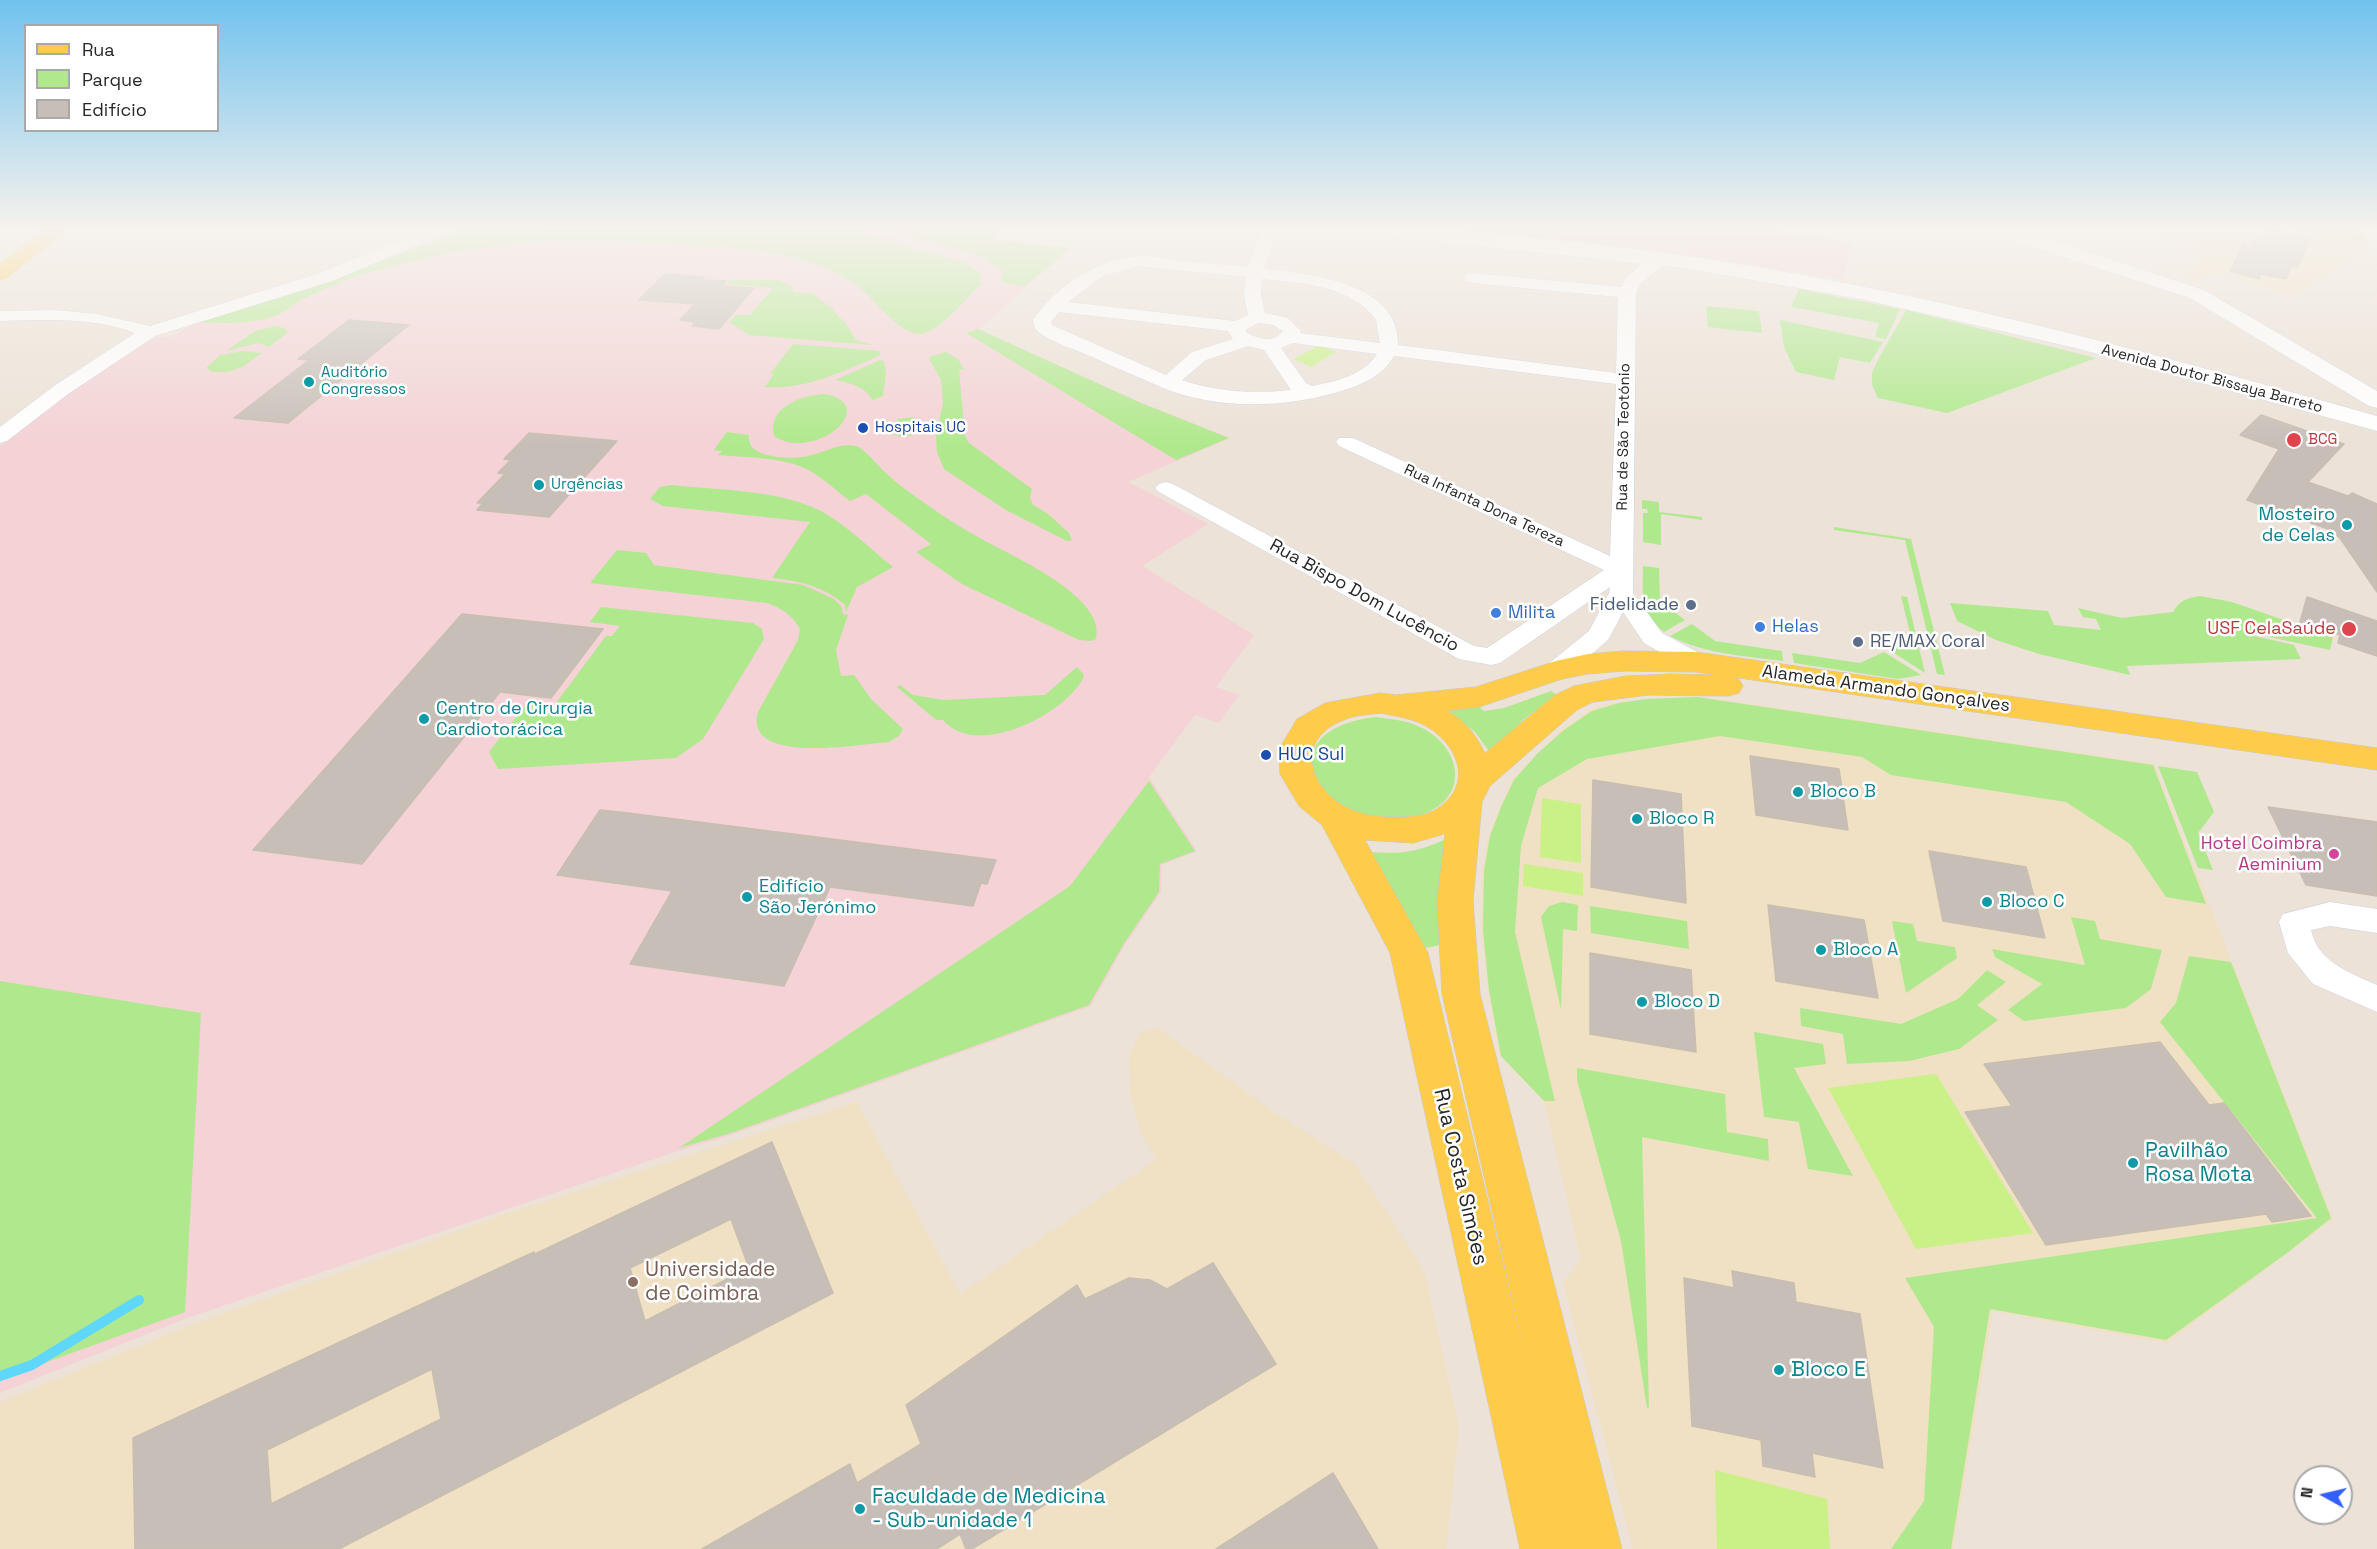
<!DOCTYPE html>
<meta charset="utf-8">
<style>
body{margin:0}
#map{position:relative;width:2377px;height:1549px;overflow:hidden;background:#ece2d7;font-family:"Space Grotesk",sans-serif}
canvas{display:block}
.legend{position:absolute;left:24px;top:24px;width:195px;height:108px;box-sizing:border-box;background:#fff;border:2px solid #a9a9a9;margin:0;padding:8px 10px;list-style:none;font-size:18px;color:#272727}
.legend li{display:flex;align-items:center;gap:12px;height:30px}
.legend b{width:30px;border:2px solid #a9a9a9}
.north{position:absolute;left:2293px;top:1465px;width:60px;height:60px;box-sizing:border-box;background:#fff;border:2px solid #a9a9a9;border-radius:50%;rotate:278deg;font-size:16px;font-weight:700;line-height:24px;text-align:center;color:#272727}
.north::after{content:'';display:block;margin:auto;width:21px;height:27px;background:#3160ff;clip-path:polygon(50% 0,100% 100%,50% 72%,0 100%)}
</style>
<div id="map">
<canvas width="2377" height="1549"></canvas>
<ul class="legend">
<li><b style="height:8px;background:#fecc4a"></b>Rua</li>
<li><b style="height:16px;background:#b0e98d"></b>Parque</li>
<li><b style="height:16px;background:#c7bfb7"></b>Edifício</li>
</ul>
<div class="north">N</div>
</div>
<script>
const context = document.querySelector('canvas').getContext('2d');
context.lineJoin = 'round';
function fill(path, color) { context.fillStyle = color; context.fill(path, 'evenodd'); }
function stroke(path, color, width, dash) { context.strokeStyle = color; context.lineWidth = width; context.lineCap = dash ? 'butt' : 'round'; context.setLineDash(dash || []); context.stroke(path); }
function write(font, color, halo, rows, align = 'center') {
  context.font = font + ' "Space Grotesk",sans-serif'; context.lineWidth = 5; context.setLineDash([]); context.textBaseline = 'middle'; context.strokeStyle = halo; context.fillStyle = color; for (const [text, x, y, turn = 0] of rows) {
    context.save(); context.translate(x, y); context.rotate((+turn || 0) * Math.PI / 180); context.textAlign = isNaN(turn) ? turn : align; if (halo) context.strokeText(text, 0, 0); context.fillText(text, 0, 0); context.restore();
  }
}
fill(new Path2D(`
 M 2155,229 L 2358,229 L 2370,249 L 2291,297 L 2230,275 L 2225,277 L 2215,273 L 2191,281 L 2184,277 L 2209,250 L 2159,238 L 2162,231 Z
 M 1697,696 L 2154,764 L 2333,1219 L 2167,1343 L 1993,1311 L 1953,1549 L 1633,1549 L 1563,1283 L 1581,1260 L 1544,1101 L 1500,1056 L 1488,990 L 1481,930 L 1482,871 L 1488,836 L 1512,779 L 1562,729 L 1591,709 L 1618,702 Z
 M 1158,1028 L 1274,1112 L 1355,1164 L 1424,1270 L 1459,1428 L 1446,1549 L 0,1549 L 0,1402 L 191,1325 L 506,1214 L 857,1102 L 960,1294 L 1157,1159 L 1141,1134 L 1130,1092 L 1129,1056 L 1139,1033 Z`), '#f0e0c4');
fill(new Path2D(`
 M 465,229 L 1000,229 L 993,240 L 1070,248 L 979,329 L 1142,403 L 1230,438 L 1128,482 L 1208,524 L 1142,566 L 1254,635 L 1216,687 L 1239,695 L 1219,723 L 1195,715 L 1149,777 L 1197,851 L 1162,865 L 1161,892 L 1125,945 L 1091,1006 L 731,1135 L 675,1152 L 187,1318 L 0,1393 L 0,446 L 68,393 L 150,340 L 160,337 L 172,337 L 196,322 L 315,284 Z
 M 1424,229 L 1768,229 L 1853,243 L 1843,279 L 1602,245 Z`), '#f4d2d5');
fill(new Path2D(`
 M 466,229 L 861,230 L 870,236 L 965,263 L 980,273 L 981,284 C 968,296 937,335 919,334 C 898,334 871,294 853,282 C 796,246 724,248 659,244 C 638,242 617,240 596,240 C 519,239 437,252 364,274 C 343,281 321,290 301,300 C 292,305 284,313 274,316 C 250,325 222,323 198,322 L 316,285 Z
 M 885,229 L 1000,229 L 992,240 L 1070,248 L 1025,286 L 1002,282 L 1001,270 L 981,256 Z
 M 2296,229 L 2359,229 L 2368,242 Z
 M 730,280 L 778,280 L 791,286 L 794,292 L 812,293 L 830,307 L 847,325 L 856,340 L 872,345 L 749,335 L 729,322 L 736,315 L 750,315 L 773,288 L 727,284 Z
 M 1799,289 L 1900,309 L 1886,339 L 1875,337 L 1879,323 L 1791,307 Z
 M 1706,306 L 1759,311 L 1762,333 L 1708,327 Z
 M 1906,310 L 2096,358 L 1947,413 L 1878,398 C 1874,390 1871,384 1872,375 C 1872,367 1900,322 1906,310 Z
 M 1780,320 L 1883,342 L 1870,363 L 1840,357 L 1834,380 L 1796,372 L 1784,347 Z
 M 275,326 L 285,328 L 287,333 L 269,347 L 258,343 L 226,351 L 255,331 Z
 M 978,329 L 1141,403 L 1229,438 L 1176,460 L 966,333 Z
 M 793,344 L 879,351 L 881,355 C 843,371 807,390 765,387 L 774,374 L 770,374 Z
 M 244,351 L 262,353 L 242,367 L 227,372 L 213,372 L 206,368 L 220,355 Z
 M 946,352 L 958,359 L 964,369 L 959,370 L 965,436 L 969,443 L 1032,489 L 1030,498 L 1033,505 L 1047,513 L 1069,533 L 1072,540 L 1067,541 L 1006,510 L 944,469 L 937,452 L 936,437 L 943,403 L 941,380 L 929,359 L 931,356 Z
 M 880,360 L 884,361 L 886,373 L 883,396 L 873,400 C 864,386 850,383 835,380 Z
 M 825,394 C 882,405 815,463 774,436 C 767,407 802,395 825,394 Z
 M 913,417 L 919,423 L 912,435 L 901,437 L 890,433 L 898,419 Z
 M 727,432 L 749,435 C 745,458 787,459 803,457 C 816,455 828,449 840,446 C 846,445 853,445 859,447 C 870,455 879,467 889,476 C 900,486 913,495 926,504 C 943,516 961,528 980,538 C 1009,555 1107,596 1096,639 L 1091,641 L 1079,640 L 962,584 L 916,552 L 931,544 L 866,494 L 850,501 C 837,491 825,480 812,472 C 785,456 748,458 718,455 L 722,451 L 714,450 Z
 M 672,485 C 718,490 778,490 819,510 C 846,524 869,548 893,567 L 857,587 L 846,612 L 845,605 C 824,586 799,581 772,578 L 810,522 L 663,506 L 650,499 L 660,487 Z
 M 1642,500 L 1659,502 L 1659,512 L 1702,517 L 1702,520 L 1661,514 L 1661,545 L 1643,542 L 1643,513 L 1648,513 L 1647,509 L 1642,509 Z
 M 1834,527 L 1911,539 L 1945,675 L 1937,674 L 1905,540 L 1834,530 Z
 M 617,550 L 646,553 L 654,565 L 803,585 L 834,599 L 841,606 L 843,614 L 848,615 L 836,650 L 841,676 L 854,675 L 871,699 L 903,729 L 899,736 L 889,742 C 860,744 743,766 758,712 L 798,640 L 800,629 C 791,614 783,609 767,603 L 590,583 Z
 M 1643,566 L 1659,568 L 1660,601 L 1685,620 L 1664,632 C 1639,612 1643,595 1643,566 Z
 M 1901,596 L 1907,597 L 1925,673 L 1888,649 L 1911,637 Z
 M 2200,596 L 2232,602 L 2333,637 L 2330,650 L 2246,632 L 2246,634 L 2294,645 L 2301,659 L 2127,666 L 2130,675 L 2039,654 L 1996,640 L 1957,621 L 1950,603 L 2048,611 L 2054,625 L 2101,630 L 2096,619 L 2083,617 L 2078,608 L 2122,618 L 2173,612 C 2180,600 2187,598 2200,596 Z
 M 601,607 L 753,623 L 762,629 L 764,639 L 703,739 L 676,758 L 498,769 L 489,752 L 526,704 L 553,707 L 606,636 L 612,636 L 620,626 L 590,622 Z
 M 1692,624 L 1715,641 L 1782,651 L 1783,661 C 1745,656 1704,654 1670,636 Z
 M 1884,652 L 1921,675 L 1898,679 L 1794,663 L 1792,653 L 1860,663 Z
 M 1077,667 L 1084,675 L 1083,679 C 1062,716 976,759 943,720 L 936,720 L 897,687 L 900,685 L 913,695 L 944,700 L 1045,695 Z
 M 1551,691 L 1557,695 L 1523,720 L 1491,754 L 1475,732 L 1445,709 L 1477,705 L 1484,711 L 1504,708 Z
 M 1697,697 L 2153,765 L 2206,904 L 2166,897 L 2130,844 L 2066,802 L 1891,775 L 1862,757 L 1720,736 L 1587,759 L 1538,788 L 1521,846 L 1515,932 L 1555,1101 L 1544,1101 L 1501,1056 L 1489,990 L 1483,931 L 1484,871 L 1490,836 L 1501,807 L 1514,780 L 1537,754 L 1564,730 L 1592,711 L 1619,703 L 1646,699 Z
 M 1375,717 C 1391,719 1406,720 1420,727 C 1459,745 1472,794 1426,813 C 1337,849 1248,733 1375,717 Z
 M 2158,766 L 2197,772 L 2214,812 L 2198,833 L 2213,870 L 2198,868 Z
 M 1149,781 L 1195,851 L 1160,864 L 1159,892 L 1123,945 L 1089,1005 L 731,1133 L 679,1148 L 1070,886 Z
 M 1446,839 L 1440,945 L 1420,949 L 1368,852 C 1402,854 1415,853 1446,839 Z
 M 1562,902 L 1578,905 L 1577,931 L 1563,929 L 1561,1010 L 1541,917 L 1549,906 Z
 M 1590,906 L 1687,921 L 1689,949 L 1591,933 Z
 M 2071,917 L 2095,921 L 2100,939 L 2162,950 L 2151,989 L 2126,1008 L 2024,1021 L 2008,1010 L 2042,984 L 1995,957 L 1992,949 L 2085,965 Z
 M 1892,921 L 1913,924 L 1917,941 L 1955,947 L 1957,958 L 1906,993 Z
 M 2189,956 L 2231,962 L 2331,1218 L 2287,1253 L 2166,1340 L 1990,1309 L 1951,1549 L 1891,1549 L 1924,1501 L 1934,1327 L 1905,1278 L 2317,1218 L 2160,1022 L 2176,1003 Z
 M 1987,970 L 2006,982 L 1977,1005 L 1998,1020 L 1959,1049 L 1909,1061 L 1847,1064 L 1843,1034 L 1801,1026 L 1800,1008 L 1901,1024 L 1958,999 Z
 M 0,981 L 201,1013 L 185,1312 L 0,1379 Z
 M 1754,1032 L 1823,1044 L 1826,1064 L 1794,1068 L 1853,1176 L 1808,1169 L 1799,1122 L 1764,1117 Z
 M 1577,1068 L 1725,1094 L 1727,1132 L 1768,1139 L 1769,1161 L 1642,1137 L 1649,1407 L 1647,1408 L 1621,1241 L 1577,1080 Z`), '#b0e98d');
fill(new Path2D(`
 M 1319,345 L 1336,352 L 1311,367 L 1294,359 Z
 M 1542,798 L 1581,804 L 1581,863 L 1540,857 Z
 M 1524,864 L 1583,873 L 1583,896 L 1523,886 Z
 M 1935,1074 L 1936,1074 L 2033,1233 L 1916,1249 L 1828,1088 Z
 M 1715,1470 L 1827,1499 L 1830,1549 L 1717,1549 Z`), '#c9f187');
stroke(new Path2D(`
 M 0,1376 L 32,1365 L 139,1300`), '#5ed7fa', 10);
const building = new Path2D(`
 M 2269,230 L 2309,238 L 2298,267 L 2291,266 L 2286,279 L 2261,274 L 2259,279 L 2230,271 L 2243,245 L 2250,246 L 2252,240 L 2256,241 L 2257,237 L 2265,238 Z
 M 665,274 L 704,277 L 701,280 L 726,281 L 721,286 L 754,288 L 719,329 L 692,326 L 696,322 L 680,320 L 695,304 L 639,300 Z
 M 349,320 L 409,325 L 288,423 L 234,418 L 309,360 L 298,359 Z
 M 2261,415 L 2344,444 L 2308,482 L 2348,496 L 2352,493 L 2377,504 L 2377,592 L 2340,538 L 2328,529 L 2247,500 L 2279,449 L 2240,435 Z
 M 529,433 L 617,441 L 549,517 L 477,510 L 483,503 L 477,503 L 505,474 L 498,473 L 511,460 L 504,459 Z
 M 2307,597 L 2377,621 L 2377,656 L 2338,643 L 2340,635 L 2300,622 Z
 M 462,614 L 603,629 L 551,698 L 500,692 L 362,864 L 253,850 Z
 M 1750,756 L 1839,769 L 1848,830 L 1756,815 Z
 M 1593,780 L 1681,794 L 1686,903 L 1591,887 Z
 M 2268,807 L 2377,822 L 2377,896 L 2306,885 Z
 M 600,810 L 628,813 L 996,860 L 987,884 L 981,883 L 973,906 L 830,887 L 784,986 L 630,964 L 672,891 L 557,875 Z
 M 1929,851 L 2026,867 L 2045,938 L 1943,921 Z
 M 1768,905 L 1864,920 L 1878,998 L 1776,981 Z
 M 1590,953 L 1691,970 L 1696,1052 L 1590,1034 Z
 M 2160,1042 L 2209,1105 L 2224,1103 L 2311,1216 L 2272,1222 L 2266,1214 L 2046,1245 L 1965,1112 L 2012,1106 L 1984,1064 Z
 M 772,1142 L 833,1293 L 339,1549 L 135,1549 L 133,1438 L 534,1252 L 535,1254 ZM 731,1219 L 749,1268 L 645,1321 L 630,1268 ZM 432,1369 L 441,1419 L 271,1504 L 267,1450 Z
 M 1213,1263 L 1276,1364 L 972,1549 L 966,1549 L 960,1534 L 937,1549 L 702,1549 L 850,1464 L 857,1483 L 921,1444 L 906,1405 L 1077,1285 L 1085,1299 L 1129,1278 L 1150,1280 L 1167,1289 Z
 M 1732,1271 L 1794,1283 L 1796,1302 L 1860,1314 L 1883,1468 L 1812,1453 L 1815,1477 L 1763,1466 L 1761,1440 L 1692,1426 L 1684,1278 L 1734,1288 Z
 M 1333,1473 L 1378,1549 L 1216,1549 Z`);
fill(building, '#c7bfb7');
stroke(building, '#c7beb1', 1.5);
const minor = new Path2D(`
 M 428,229 L 450,229 L 448,232 L 332,281 L 155,336 L 68,394 L 7,441 L 0,443 L 0,427 L 54,386 L 135,333 C 94,317 44,320 0,321 L 0,311 L 55,310 L 97,314 L 150,326 L 320,273 Z
 M 1262,229 L 1278,229 L 1264,269 C 1310,274 1400,282 1398,345 L 1616,373 L 1618,297 L 1472,283 L 1466,282 L 1464,278 L 1466,274 L 1472,273 L 1621,287 C 1627,274 1652,252 1667,255 L 1669,259 L 1667,263 L 1639,285 L 1636,293 L 1633,593 L 1662,633 L 1705,656 L 1708,662 L 1705,668 L 1696,670 L 1687,668 L 1644,643 L 1623,612 L 1608,640 L 1565,677 L 1556,679 L 1547,677 L 1544,671 L 1547,665 L 1589,631 L 1609,593 L 1610,587 L 1500,663 L 1491,665 L 1459,659 L 1159,492 L 1155,488 L 1159,484 L 1166,482 L 1173,484 L 1474,646 L 1487,648 L 1604,570 L 1339,446 L 1336,442 L 1339,438 L 1353,438 L 1610,556 L 1616,384 L 1394,356 C 1382,377 1361,385 1338,392 C 1283,408 1217,410 1163,388 C 1140,378 1115,367 1092,357 C 1078,350 1043,340 1035,328 L 1033,320 C 1057,286 1095,260 1137,256 C 1149,255 1162,258 1174,260 C 1199,262 1223,265 1248,267 ZM 1139,266 L 1246,277 L 1244,295 L 1248,315 L 1235,321 L 1068,302 L 1102,276 ZM 1262,279 C 1300,283 1352,285 1376,320 L 1380,343 L 1300,333 L 1301,331 L 1288,318 L 1265,313 L 1261,295 ZM 1059,312 L 1228,331 L 1233,339 L 1192,352 L 1166,375 L 1052,325 L 1051,321 ZM 1258,323 L 1273,325 L 1283,331 C 1273,344 1258,339 1246,332 L 1247,329 ZM 1293,343 L 1377,354 C 1364,375 1335,382 1312,386 L 1306,383 L 1281,348 ZM 1248,346 L 1264,350 L 1291,390 C 1253,394 1218,392 1182,380 L 1206,360 Z
 M 2365,229 L 2377,229 L 2377,241 L 2371,239 Z
 M 2330,902 L 2377,909 L 2377,933 L 2330,926 L 2311,930 C 2318,962 2350,973 2377,985 L 2377,1012 L 2313,984 L 2288,953 L 2279,922 L 2283,914 Z`);
const tertiary = new Path2D(`
 M 1363,229 C 1389,229 1416,228 1441,229 C 1495,233 1548,239 1602,245 C 1866,275 2122,344 2377,416 L 2377,431 L 2076,348 L 1861,299 L 1684,268 L 1373,235 L 1366,233 Z
 M 1987,229 L 2018,229 L 2204,290 L 2377,391 L 2377,408 L 2369,406 L 2190,298 L 1990,233 Z`);
const primary = new Path2D(`
 M 45,229 L 68,229 L 7,278 L 0,280 L 0,264 Z
 M 1625,651 L 1696,652 L 2377,748 L 2377,770 L 1732,677 L 1739,679 L 1743,686 L 1739,693 L 1728,696 L 1648,695 L 1593,702 L 1577,710 L 1490,786 L 1482,802 L 1473,901 L 1480,994 L 1622,1549 L 1520,1549 L 1390,953 L 1322,825 L 1299,806 L 1280,774 L 1279,749 L 1297,719 L 1325,703 L 1380,693 L 1396,695 L 1476,687 L 1556,661 L 1588,654 ZM 1625,671 L 1696,672 L 1716,675 L 1671,674 L 1625,676 L 1574,686 L 1555,695 L 1485,753 C 1476,735 1465,720 1447,711 L 1479,707 L 1562,679 L 1588,674 ZM 1380,713 C 1395,716 1410,718 1424,725 C 1456,742 1474,781 1441,806 C 1428,816 1413,817 1397,817 C 1380,817 1364,816 1348,808 C 1308,788 1294,739 1344,720 C 1354,715 1369,715 1380,713 ZM 1445,834 L 1437,901 L 1442,994 L 1525,1354 L 1428,953 L 1365,840 L 1413,843 Z`);
stroke(minor, '#ccd1e3', 1);
stroke(tertiary, '#ccd1e3', 1);
stroke(primary, '#c7c7c7', 1);
fill(minor, '#fff');
fill(tertiary, '#fff');
fill(primary, '#fecc4a');
const sky = context.createLinearGradient(0, 0, 0, 446);
sky.addColorStop(0, '#71c2ef');
sky.addColorStop(0.51, '#f6f2ed');
sky.addColorStop(1, '#f6f2ed00');
context.fillStyle = sky;
context.fillRect(0, 0, 2377, 446);
for (const [x, y, r, color] of [
 [309,382,6,"#0f9aa8"],
 [863,428,6,"#1a4fb4"],
 [2294,440,8,"#e0444e"],
 [539,485,6,"#0f9aa8"],
 [2347,525,6,"#0f9aa8"],
 [1691,605,6,"#5c6f8a"],
 [1496,613,6,"#3f7fe0"],
 [1760,627,6,"#3f7fe0"],
 [2349,629,8,"#e0444e"],
 [1858,642,6,"#5c6f8a"],
 [424,719,6,"#0f9aa8"],
 [1266,755,6,"#1a4fb4"],
 [1798,792,6,"#0f9aa8"],
 [1637,819,6,"#0f9aa8"],
 [2334,854,6,"#d1479c"],
 [747,897,6,"#0f9aa8"],
 [1987,902,6,"#0f9aa8"],
 [1821,950,6,"#0f9aa8"],
 [1642,1002,6,"#0f9aa8"],
 [2133,1163,6,"#0f9aa8"],
 [633,1282,6,"#8d6e63"],
 [1779,1370,6,"#0f9aa8"],
 [860,1509,6,"#0f9aa8"]
]) { const dot = new Path2D(); dot.arc(x, y, r, 0, 2 * Math.PI); context.fillStyle = color; context.fill(dot); stroke(dot, '#fff', 2); }
write('15px', '#0d838f', '#fff', [
 ["Auditório",321,373],
 ["Congressos",321,390],
 ["Urgências",551,485]
], 'left');
write('15px', '#272727', '#fff', [
 ["Avenida Doutor Bissaya Barreto",2212,379,15],
 ["Rua de São Teotónio",1624,437,-89],
 ["Rua Infanta Dona Tereza",1484,506,25]
]);
write('15px', '#164399', '#fff', [
 ["Hospitais UC",875,428]
], 'left');
write('15px', '#be3a42', '#fff', [
 ["BCG",2308,440]
], 'left');
write('18px', '#0d838f', '#fff', [
 ["Mosteiro",2335,515,"right"],
 ["de Celas",2335,536,"right"],
 ["Centro de Cirurgia",436,709],
 ["Cardiotorácica",436,730],
 ["Bloco B",1810,792],
 ["Bloco R",1649,819],
 ["Edifício",759,887],
 ["São Jerónimo",759,908],
 ["Bloco C",1999,902],
 ["Bloco A",1833,950],
 ["Bloco D",1654,1002]
], 'left');
write('18px', '#272727', '#fff', [
 ["Rua Bispo Dom Lucêncio",1364,596,29],
 ["Alameda Armando Gonçalves",1886,689,8]
]);
write('18px', '#4e5e75', '#fff', [
 ["Fidelidade",1679,605],
 ["RE/MAX Coral",1870,642,"left"]
], 'right');
write('18px', '#366cbe', '#fff', [
 ["Milita",1508,613],
 ["Helas",1772,627]
], 'left');
write('18px', '#be3a42', '#fff', [
 ["USF CelaSaúde",2336,629]
], 'right');
write('18px', '#164399', '#fff', [
 ["HUC Sul",1278,755]
], 'left');
write('18px', '#b23c85', '#fff', [
 ["Hotel Coimbra",2322,844],
 ["Aeminium",2322,865]
], 'right');
write('21px', '#0d838f', '#fff', [
 ["Pavilhão",2145,1151],
 ["Rosa Mota",2145,1175],
 ["Bloco E",1791,1370],
 ["Faculdade de Medicina",872,1497],
 ["- Sub-unidade 1",872,1521]
], 'left');
write('21px', '#272727', '#fff', [
 ["Rua Costa Simões",1460,1177,77]
]);
write('21px', '#785e54', '#fff', [
 ["Universidade",645,1270],
 ["de Coimbra",645,1294]
], 'left');
</script>
